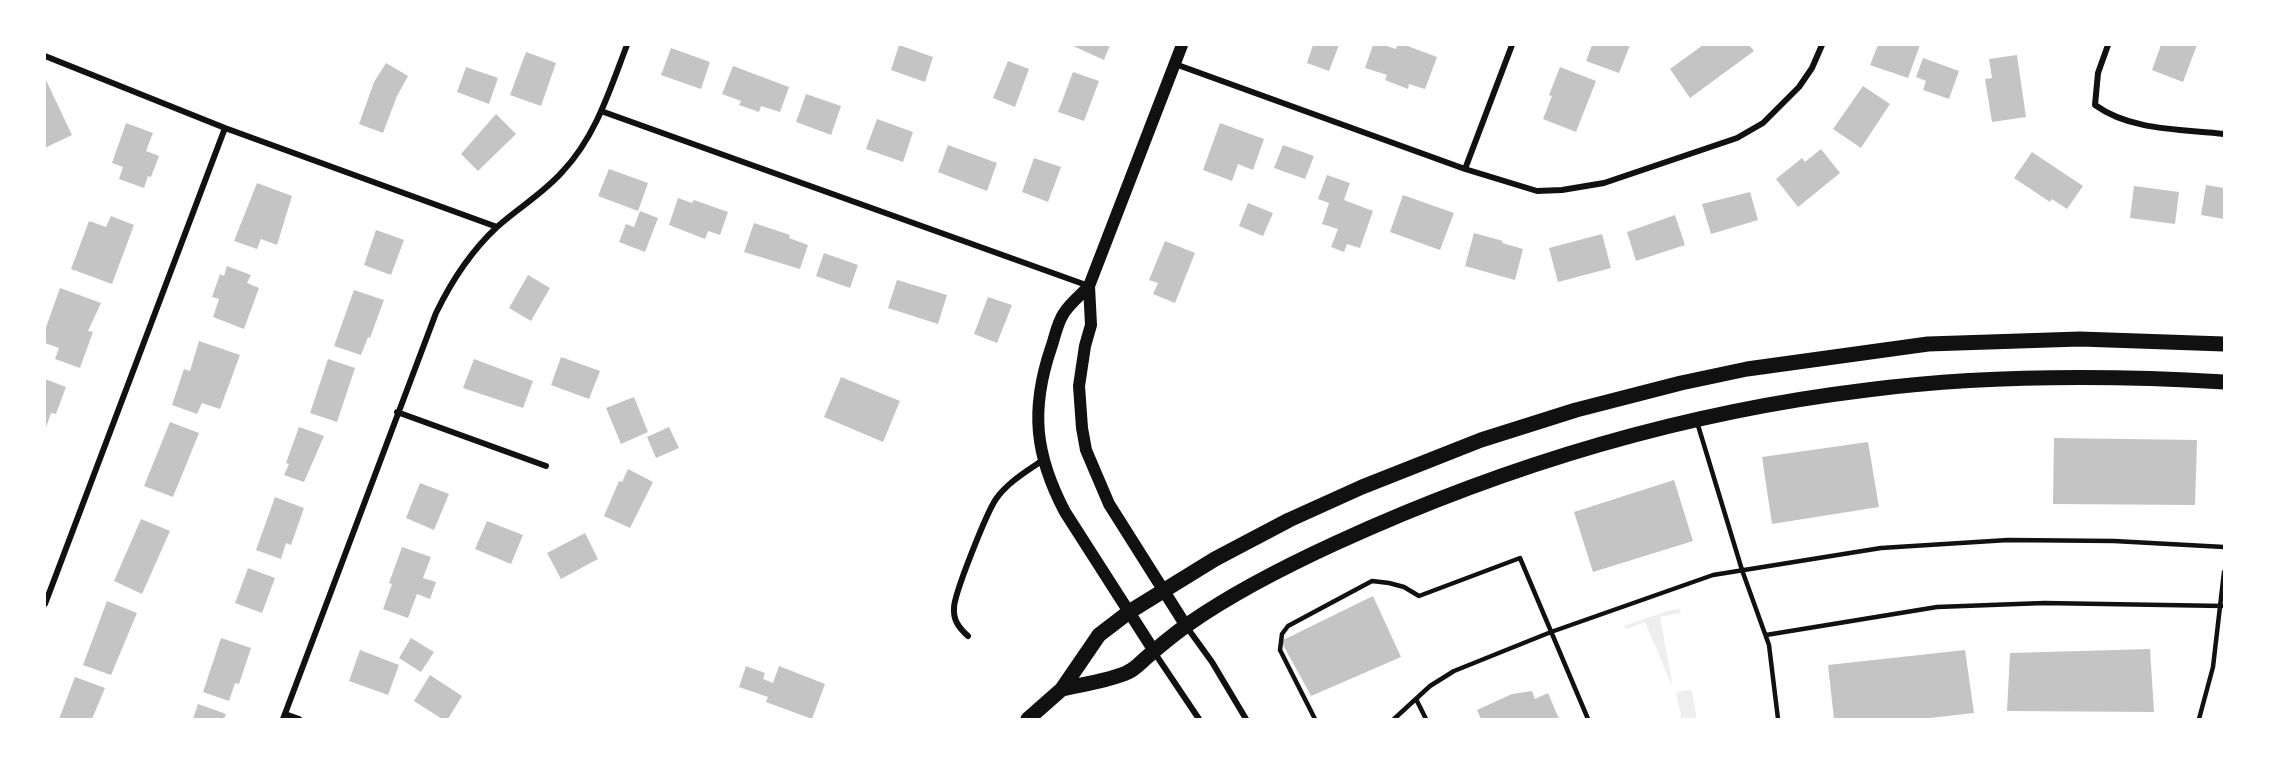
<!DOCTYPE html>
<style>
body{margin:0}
#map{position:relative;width:2269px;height:764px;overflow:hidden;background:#fff;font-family:Raleway,sans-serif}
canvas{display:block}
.frame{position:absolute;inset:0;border:46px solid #fff;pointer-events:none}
</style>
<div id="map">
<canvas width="2269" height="764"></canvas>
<div class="frame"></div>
</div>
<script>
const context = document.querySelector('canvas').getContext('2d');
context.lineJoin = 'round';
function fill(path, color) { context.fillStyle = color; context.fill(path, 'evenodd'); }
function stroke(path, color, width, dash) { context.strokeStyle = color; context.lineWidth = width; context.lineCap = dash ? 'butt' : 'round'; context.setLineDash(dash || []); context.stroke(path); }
fill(new Path2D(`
 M 1681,609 L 1680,613 L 1660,617 L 1673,688 L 1645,622 L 1627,629 L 1623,626 L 1671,610 Z
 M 1689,690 L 1692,691 L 1697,719 L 1680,719 L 1681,714 L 1676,695 L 1678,692 Z`), '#eee');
fill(new Path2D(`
 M 899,45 L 933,57 L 925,82 L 891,70 Z
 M 1071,45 L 1110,45 L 1104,60 Z
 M 1313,45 L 1339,45 L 1329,71 L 1307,63 Z
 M 1373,45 L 1384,45 L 1396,49 L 1397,45 L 1405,45 L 1437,57 L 1425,89 L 1409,84 L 1408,89 L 1385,80 L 1387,75 L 1365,68 Z
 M 1592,45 L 1630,45 L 1619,73 L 1586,61 Z
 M 1703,45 L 1749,45 L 1754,51 L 1690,98 L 1670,69 Z
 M 1878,45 L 1920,45 L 1908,78 L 1870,65 Z
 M 2161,45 L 2197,45 L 2183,82 L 2152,70 Z
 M 671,48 L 710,62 L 701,89 L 661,75 Z
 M 526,52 L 556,63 L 541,106 L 510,95 Z
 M 2017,55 L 2026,117 L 1992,122 L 1985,79 L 1992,78 L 1989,59 Z
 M 1923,58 L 1959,71 L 1949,99 L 1923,90 L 1926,81 L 1916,77 Z
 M 1008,61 L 1029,69 L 1015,107 L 993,98 Z
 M 386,63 L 408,76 L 397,96 L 383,133 L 359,124 L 374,82 Z
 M 733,66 L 789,87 L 780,112 L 761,106 L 759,112 L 739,105 L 741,101 L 722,94 Z
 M 466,67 L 498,78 L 489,104 L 457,92 Z
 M 1560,67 L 1596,81 L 1576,132 L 1543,119 L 1552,96 L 1549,95 Z
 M 1073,72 L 1099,81 L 1084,121 L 1058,112 Z
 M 45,78 L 72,135 L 45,148 Z
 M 1863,86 L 1890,104 L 1861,148 L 1833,129 Z
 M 806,94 L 841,106 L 831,135 L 796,122 Z
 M 496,114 L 516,134 L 478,171 L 461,154 Z
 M 877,119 L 913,132 L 903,162 L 866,149 Z
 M 126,123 L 153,133 L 146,151 L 159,156 L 151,177 L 148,176 L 144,188 L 119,179 L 123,167 L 112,163 Z
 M 1220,123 L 1264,139 L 1253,170 L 1238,164 L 1232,181 L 1203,170 Z
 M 948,145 L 997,163 L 987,191 L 938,172 Z
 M 1283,145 L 1314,156 L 1305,179 L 1274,168 Z
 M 1821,149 L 1840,173 L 1798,207 L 1776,179 L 1802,158 L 1805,162 Z
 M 2032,152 L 2083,186 L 2067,209 L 2052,199 L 2050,202 L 2014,178 Z
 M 1034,158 L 1061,167 L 1048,202 L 1022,192 Z
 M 609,169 L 648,183 L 638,211 L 598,196 Z
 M 1327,175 L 1350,183 L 1344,200 L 1373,211 L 1360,248 L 1347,244 L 1344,252 L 1331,247 L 1338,229 L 1322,224 L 1329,203 L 1318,199 Z
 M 257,183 L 292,196 L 277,245 L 261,239 L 257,249 L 234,241 Z
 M 2206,185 L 2224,188 L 2224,219 L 2201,215 Z
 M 2134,186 L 2179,192 L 2175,224 L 2130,218 Z
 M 1750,192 L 1758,220 L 1711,234 L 1702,204 Z
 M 1403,195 L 1454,213 L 1440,250 L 1390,232 Z
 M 678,198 L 692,203 L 694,200 L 728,212 L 720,235 L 708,231 L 705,239 L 669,225 Z
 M 1248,203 L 1273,213 L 1263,236 L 1239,226 Z
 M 640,211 L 658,218 L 645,252 L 619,242 L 626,224 L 634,227 Z
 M 1675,215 L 1685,245 L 1636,261 L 1627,232 Z
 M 111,216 L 134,225 L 112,284 L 71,269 L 89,221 L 106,227 Z
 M 754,223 L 790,235 L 789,238 L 808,245 L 800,269 L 744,252 Z
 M 376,230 L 404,240 L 391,275 L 364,265 Z
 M 1474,233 L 1503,241 L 1502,243 L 1523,249 L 1515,280 L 1465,266 Z
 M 1602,234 L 1611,268 L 1558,282 L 1549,248 Z
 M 1165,241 L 1195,253 L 1175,303 L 1153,294 L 1158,283 L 1149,280 Z
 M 824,253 L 858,265 L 850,288 L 816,276 Z
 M 227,266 L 251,275 L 247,283 L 259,288 L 244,329 L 213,317 L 219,299 L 212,297 L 220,274 L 224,276 Z
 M 528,275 L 550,288 L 531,321 L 509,308 Z
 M 897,280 L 947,295 L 938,324 L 888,308 Z
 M 60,288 L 101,303 L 88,331 L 93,332 L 80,368 L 55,359 L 59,348 L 45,343 L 45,330 Z
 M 354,290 L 384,300 L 370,338 L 368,337 L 361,355 L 334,346 Z
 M 988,297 L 1012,305 L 997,343 L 974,334 Z
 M 199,341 L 240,355 L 220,409 L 202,403 L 197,414 L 172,405 L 184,369 L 190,371 Z
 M 561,357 L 600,371 L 589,399 L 551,385 Z
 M 328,359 L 355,368 L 337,422 L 310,413 Z
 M 474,359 L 533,381 L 523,408 L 463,388 Z
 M 841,377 L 900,401 L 883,442 L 824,417 Z
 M 45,379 L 66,387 L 56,414 L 51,413 L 45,430 Z
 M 634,397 L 648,432 L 621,444 L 606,408 Z
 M 170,422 L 199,433 L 173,497 L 144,486 Z
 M 299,427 L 324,436 L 304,482 L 284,475 L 289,464 L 286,463 Z
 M 669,427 L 679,448 L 656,458 L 647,437 Z
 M 2054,438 L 2197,440 L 2195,505 L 2053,504 Z
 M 1868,442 L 1879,507 L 1772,524 L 1762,457 Z
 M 628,469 L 653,482 L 630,528 L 604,516 L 619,481 L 622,482 Z
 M 1674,480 L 1693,541 L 1593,572 L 1574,512 Z
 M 420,483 L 449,494 L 434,530 L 406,518 Z
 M 275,497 L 304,508 L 291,545 L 286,543 L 281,559 L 256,550 Z
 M 141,519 L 170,531 L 142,594 L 114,581 Z
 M 487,521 L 523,535 L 511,564 L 475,549 Z
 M 585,533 L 598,559 L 561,579 L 547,553 Z
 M 402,547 L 431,557 L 423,578 L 436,582 L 430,599 L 417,594 L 408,618 L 383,609 L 392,584 L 389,583 Z
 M 248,568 L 275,578 L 262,613 L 235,603 Z
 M 1373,596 L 1401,657 L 1311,696 L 1281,641 Z
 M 107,601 L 137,613 L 111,675 L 83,665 Z
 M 221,638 L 251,648 L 239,684 L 235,683 L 229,701 L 203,692 Z
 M 411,638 L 434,652 L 421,672 L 399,658 Z
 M 2150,649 L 2154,712 L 2007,711 L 2010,653 Z
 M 360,650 L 399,665 L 388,695 L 349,681 Z
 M 1965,650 L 1974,713 L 1921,719 L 1834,719 L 1828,665 Z
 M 746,666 L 765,673 L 763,679 L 773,683 L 779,666 L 825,684 L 812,719 L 766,702 L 768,697 L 739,687 Z
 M 430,675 L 462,696 L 448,719 L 442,719 L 414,701 Z
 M 75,677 L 105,688 L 92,719 L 59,719 Z
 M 1532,691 L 1535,699 L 1548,693 L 1559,719 L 1481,719 L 1477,710 L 1512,694 Z
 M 198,704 L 226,714 L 224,719 L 193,719 Z`), '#c4c4c4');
stroke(new Path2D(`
 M 1697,422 L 1742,570 L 1769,645 L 1778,719
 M 1766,635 L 1937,607 L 2044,603 L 2224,606
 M 1416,699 L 1426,719
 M 1315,719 L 1280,650 L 1282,634 L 1288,626 L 1372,581 L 1389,583 L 1404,587 L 1419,596 L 1520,558 L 1588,719
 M 1394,719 L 1430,686 L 1454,671 L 1551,632 L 1713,575 L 1881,548 L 2008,540 L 2114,541 L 2224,547
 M 2199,719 L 2213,667 L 2224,572`), '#111', 4.5);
stroke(new Path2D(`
 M 2108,45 L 2098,73 L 2095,105 C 2131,131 2181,129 2224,134
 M 45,56 L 225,128 L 497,227
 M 1175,64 L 1465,169 L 1537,191 L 1562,190 L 1604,183 L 1737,138 L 1763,123 L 1799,87 L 1812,68 L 1822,45
 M 601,111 L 1089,286
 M 1465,169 L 1512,45
 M 397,412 L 546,466
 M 45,604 L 225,128
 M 1186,626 L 1212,662 L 1246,719
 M 968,636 C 959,628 953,620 954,608 C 954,594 987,512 996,499 C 1008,482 1026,472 1043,460
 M 1154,652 L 1199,719
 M 285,714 L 299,719
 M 283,719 L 436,313 C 452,280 470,252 497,227 C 518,208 544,193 563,171 C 596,136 610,89 627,45`), '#111', 6);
stroke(new Path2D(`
 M 1089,286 L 1091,325 L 1085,346 L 1079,386 L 1082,428 L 1086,450 L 1109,504 L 1186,626
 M 1154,651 L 1065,512 C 1035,455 1030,410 1051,348 C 1055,337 1057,323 1064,313 C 1070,303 1081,295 1089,286 L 1182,45`), '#111', 12);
stroke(new Path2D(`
 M 1062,689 C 1079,685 1113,680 1128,672 C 1135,669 1141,662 1147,657 C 1161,645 1175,633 1190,623 C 1236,591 1286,566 1336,543 C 1504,466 1684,412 1867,390 C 1985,375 2105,375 2224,382
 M 1028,719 L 1062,689 L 1099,635 L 1129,612 L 1215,559 L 1289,520 L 1362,487 L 1481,440 L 1576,410 L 1681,383 L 1747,369 L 1928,344 L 2080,339 L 2224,344`), '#111', 15);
</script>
